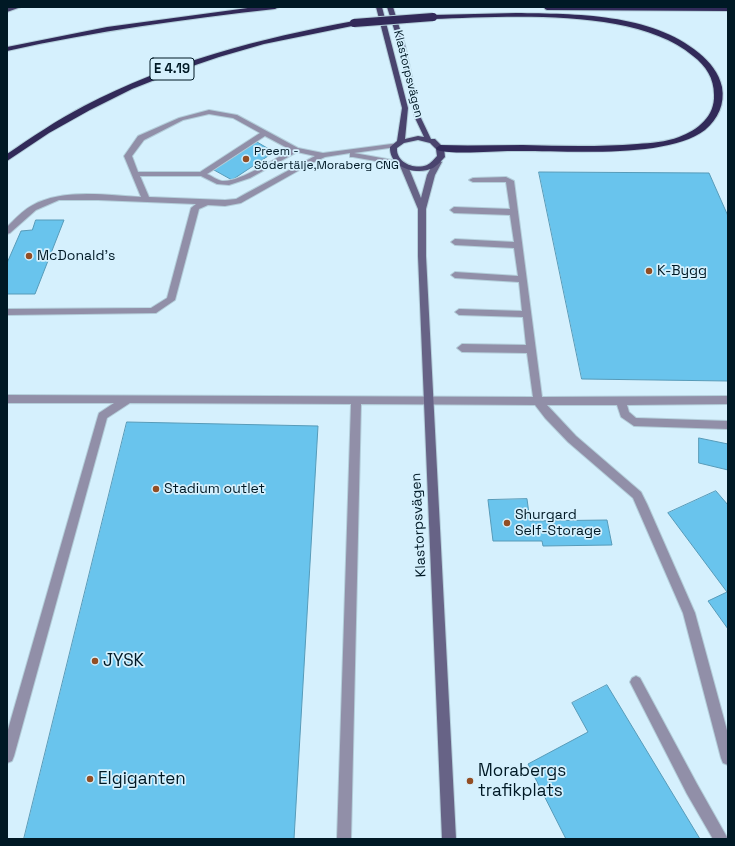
<!DOCTYPE html>
<meta charset="utf-8">
<style>
body{margin:0}
#map{position:relative;width:735px;height:846px;overflow:hidden;background:#d5f0fd;font-family:"Space Grotesk",sans-serif}
canvas{display:block}
.frame{position:absolute;inset:0;border:8px solid #001925;pointer-events:none}
</style>
<div id="map">
<canvas width="735" height="846"></canvas>
<div class="frame"></div>
</div>
<script>
const context = document.querySelector('canvas').getContext('2d');
context.lineJoin = 'round';
function fill(path, color) { context.fillStyle = color; context.fill(path, 'evenodd'); }
function stroke(path, color, width, dash) { context.strokeStyle = color; context.lineWidth = width; context.lineCap = dash ? 'butt' : 'round'; context.setLineDash(dash || []); context.stroke(path); }
function write(font, color, halo, rows, align = 'center') {
  context.font = font + ' "Space Grotesk",sans-serif'; context.lineWidth = 3.5; context.setLineDash([]); context.textBaseline = 'middle'; context.strokeStyle = halo; context.fillStyle = color; for (const [text, x, y, turn = 0] of rows) {
    context.save(); context.translate(x, y); context.rotate((+turn || 0) * Math.PI / 180); context.textAlign = isNaN(turn) ? turn : align; if (halo) context.strokeText(text, 0, 0); context.fillText(text, 0, 0); context.restore();
  }
}
const building = new Path2D(`
 M 257,142 L 274,152 L 232,180 L 214,170 Z
 M 539,172 L 709,173 L 728,216 L 728,381 L 582,379 Z
 M 36,220 L 64,220 L 35,294 L 7,294 L 7,263 L 21,231 L 32,230 Z
 M 127,422 L 318,426 L 294,839 L 24,839 Z
 M 699,438 L 728,444 L 728,470 L 699,463 Z
 M 716,491 L 728,505 L 728,629 L 708,601 L 727,592 L 668,513 Z
 M 527,499 L 530,521 L 607,520 L 612,545 L 543,546 L 542,541 L 493,541 L 488,500 Z
 M 607,685 L 700,839 L 566,839 L 528,764 L 588,732 L 572,703 Z`);
fill(building, '#69c4ed');
stroke(building, '#579bb9', 1);
const lane = new Path2D(`
 M 209,110 L 237,115 L 298,148 L 323,153 L 399,143 L 400,145 L 396,147 L 354,153 L 398,161 L 402,163 L 398,165 L 353,157 L 350,157 L 350,153 L 325,157 L 312,163 L 241,203 L 225,206 L 208,205 L 199,209 L 175,300 L 156,313 L 7,315 L 7,309 L 151,308 L 167,298 L 191,208 L 196,204 L 98,200 L 59,200 L 36,210 L 10,233 L 7,234 L 7,227 C 14,220 22,211 31,206 C 61,188 107,195 141,197 L 124,156 L 138,136 L 179,118 ZM 209,114 L 233,118 L 260,133 L 200,172 L 138,172 L 132,156 L 144,140 L 183,120 ZM 265,136 L 291,150 C 276,158 238,183 222,181 C 217,180 212,176 207,174 ZM 297,152 L 315,156 L 245,194 L 236,199 L 225,200 L 149,197 L 140,176 L 201,176 L 217,184 L 229,185 L 250,178 Z
 M 506,177 L 514,181 L 542,397 L 728,396 L 728,404 L 627,405 L 629,412 L 636,418 L 728,421 L 728,429 L 634,426 L 621,417 L 617,405 L 547,405 L 576,436 L 641,492 L 647,504 L 695,613 L 728,734 L 728,765 L 723,763 L 721,758 L 683,613 L 633,498 L 568,442 L 545,418 L 535,405 L 361,404 L 351,839 L 337,839 L 351,404 L 130,403 L 107,418 L 14,756 L 12,761 L 7,763 L 7,733 L 98,416 L 99,413 L 114,403 L 7,403 L 7,395 L 533,397 L 527,353 L 462,352 L 457,348 L 462,344 L 526,345 L 523,317 L 459,315 L 455,312 L 459,309 L 522,311 L 519,282 L 455,278 L 451,275 L 455,272 L 518,276 L 514,248 L 455,245 L 451,242 L 455,239 L 514,242 L 510,215 L 454,213 L 450,210 L 454,207 L 510,209 L 506,182 L 473,182 L 469,180 L 473,178 Z
 M 636,676 L 640,678 L 697,784 L 728,839 L 713,839 L 687,794 L 632,686 L 630,682 L 632,678 Z`);
const secondary = new Path2D(`
 M 435,160 L 438,160 L 442,162 L 435,175 L 426,209 L 426,256 L 456,839 L 442,839 L 418,256 L 418,209 L 400,166 L 404,164 L 408,166 L 421,198 L 427,175 Z`);
const primary = new Path2D(`
 M 11,7 L 21,7 L 7,12 L 7,8 Z
 M 376,7 L 382,7 L 408,108 L 405,139 L 418,136 L 424,137 L 415,118 L 399,45 L 387,7 L 393,7 L 405,45 L 421,118 L 431,139 L 435,139 L 444,148 L 445,157 C 442,160 437,166 433,168 C 417,176 389,168 390,147 L 397,141 L 402,108 ZM 418,140 L 430,143 L 436,149 L 437,156 C 434,159 431,163 427,165 C 415,170 396,163 397,148 L 404,143 Z`);
const highway = new Path2D(`
 M 255,7 L 279,7 L 275,9 C 185,19 96,31 7,51 L 7,47 L 107,27 Z
 M 544,7 L 728,7 L 728,11 L 547,10 L 545,9 Z
 M 516,13 C 575,14 651,13 699,53 C 710,62 719,73 722,87 C 725,104 718,119 705,130 C 666,160 561,150 512,151 C 492,151 455,155 437,150 L 436,148 L 440,145 C 468,146 495,145 523,145 C 561,146 599,147 637,144 C 651,143 666,142 679,137 C 698,130 715,116 714,95 C 714,78 706,66 693,56 C 635,7 506,17 433,19 L 429,17 L 433,15 Z
 M 354,21 L 358,23 L 357,25 L 264,44 L 219,57 L 175,72 L 132,89 L 90,110 L 49,133 L 7,161 L 7,154 C 32,137 57,120 84,106 C 168,62 261,38 354,21 Z`);
stroke(lane, '#b3ceda', 2);
stroke(secondary, '#b3ceda', 2);
stroke(primary, '#b3ceda', 2);
stroke(highway, '#b3ceda', 2);
fill(lane, '#918fa8');
fill(secondary, '#676386');
fill(primary, '#4a446e');
fill(highway, '#322a59');
const highwayBridge = new Path2D(`
 M 354,23 L 433,17`);
stroke(highwayBridge, '#b3ceda', 10, []);
stroke(highwayBridge, '#322a59', 8);
for (const [x, y, r, color] of [
 [246,159,4,"#934e24"],
 [29,256,4,"#934e24"],
 [649,271,4,"#934e24"],
 [156,489,4,"#934e24"],
 [507,523,4,"#934e24"],
 [95,661,4,"#934e24"],
 [90,779,4,"#934e24"],
 [470,781,4,"#934e24"]
]) { const dot = new Path2D(); dot.arc(x, y, r, 0, 2 * Math.PI); context.fillStyle = color; context.fill(dot); stroke(dot, '#d5f0fd', 1.5); }
write('12px', '#001925', '#d5f0fd', [
 ["Klastorpsvägen",408,74,76]
]);
write('12px', '#001925', '#d5f0fd', [
 ["Preem -",254,152],
 ["Södertälje,Moraberg CNG",254,166]
], 'left');
for (const [x, y, w] of [
 [172,69,44]
]) { const box = new Path2D(); box.roundRect(x - w / 2, y - 11, w, 22, 3); context.fillStyle = '#d5f0fd'; context.fill(box); stroke(box, '#001925', 1); }
write('bold 13px', '#001925', null, [
 ["E 4.19",172,69]
]);
write('14px', '#001925', '#d5f0fd', [
 ["McDonald's",37,256],
 ["K-Bygg",657,271],
 ["Stadium outlet",164,489],
 ["Shurgard",515,515],
 ["Self-Storage",515,531]
], 'left');
write('14px', '#001925', '#d5f0fd', [
 ["Klastorpsvägen",419,525,-93]
]);
write('17px', '#001925', '#d5f0fd', [
 ["JYSK",103,661],
 ["Morabergs",478,771],
 ["trafikplats",478,791],
 ["Elgiganten",98,779]
], 'left');
</script>
